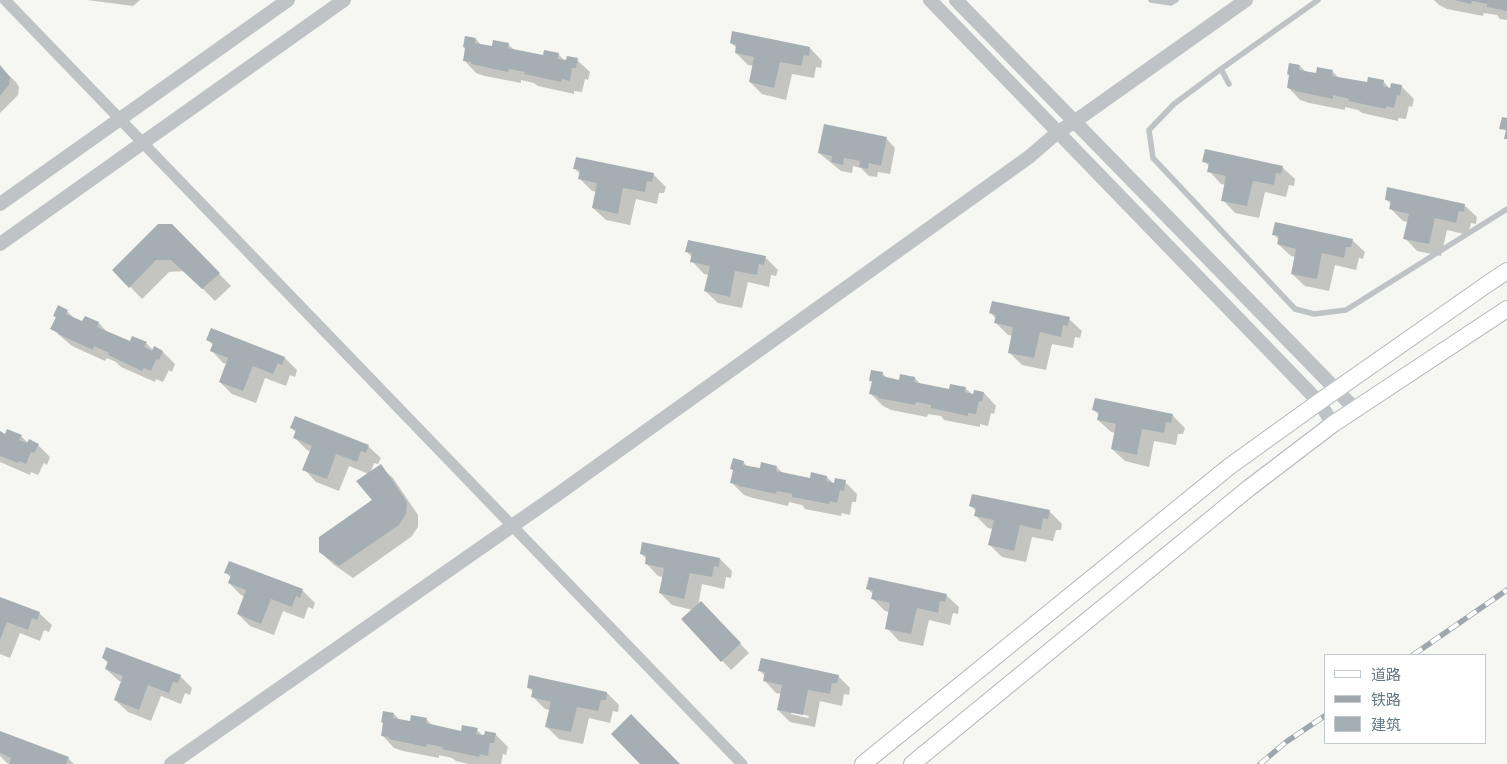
<!DOCTYPE html>
<meta charset="utf-8">
<style>
body{margin:0}
#map{position:relative;width:1507px;height:764px;overflow:hidden;background:#f6f6f2;font-family:"Sofia Sans Condensed","Noto Sans SC",sans-serif}
canvas{display:block}
.legend{position:absolute;left:1324px;top:654px;width:162px;height:90px;box-sizing:border-box;background:#fff;border:1px solid #c1c9cd;margin:0;padding:6px 9px;list-style:none;font-size:15px;color:#657883}
.legend li{display:flex;align-items:center;gap:10px;height:25px}
.legend b{width:25px;border:1px solid #c1c9cd}
</style>
<div id="map">
<canvas width="1507" height="764"></canvas>
<ul class="legend">
<li><b style="height:6px;background:#fff"></b>道路</li>
<li><b style="height:6px;background:#a0a7ac"></b>铁路</li>
<li><b style="height:14px;background:#a5afb3"></b>建筑</li>
</ul>
</div>
<script>
const context = document.querySelector('canvas').getContext('2d');
context.lineJoin = 'round';
function fill(path, color) { context.fillStyle = color; context.fill(path, 'evenodd'); }
function stroke(path, color, width, dash) { context.strokeStyle = color; context.lineWidth = width; context.lineCap = dash ? 'butt' : 'round'; context.setLineDash(dash || []); context.stroke(path); }
fill(new Path2D(`
 M 87,0 L 140,0 L 133,6 Z
 M 1434,0 L 1507,0 L 1507,20 L 1500,19 L 1497,15 L 1484,13 L 1483,16 L 1447,9 L 1439,5 Z
 M 476,39 L 482,46 L 493,48 L 508,44 L 515,51 L 544,57 L 545,52 L 559,55 L 567,63 L 577,60 L 590,72 L 588,80 L 585,79 L 582,92 L 574,91 L 574,94 L 538,86 L 534,83 L 521,80 L 521,83 L 485,76 L 476,73 L 464,60 Z
 M 731,43 L 810,48 L 822,61 L 821,68 L 816,67 L 814,78 L 792,74 L 786,100 L 762,94 L 750,82 L 753,66 L 748,65 L 736,53 L 737,48 Z
 M 1300,66 L 1306,72 L 1317,75 L 1333,72 L 1339,78 L 1368,84 L 1383,81 L 1391,90 L 1401,86 L 1414,99 L 1412,107 L 1409,106 L 1406,119 L 1398,118 L 1398,121 L 1362,113 L 1358,110 L 1345,107 L 1345,110 L 1309,103 L 1300,100 L 1288,87 Z
 M 0,67 L 16,82 L 19,87 L 18,95 L 0,113 Z
 M 886,138 L 895,148 L 890,174 L 878,172 L 877,177 L 869,176 L 861,168 L 853,166 L 852,173 L 841,171 L 819,153 Z
 M 1204,161 L 1282,167 L 1295,179 L 1294,186 L 1289,185 L 1286,197 L 1265,192 L 1259,218 L 1235,213 L 1223,200 L 1226,185 L 1221,184 L 1209,171 L 1210,167 Z
 M 575,169 L 653,174 L 666,187 L 664,193 L 659,193 L 657,204 L 636,199 L 630,225 L 606,220 L 593,208 L 597,192 L 592,191 L 579,178 L 580,174 Z
 M 1386,199 L 1464,205 L 1477,217 L 1476,224 L 1471,223 L 1468,235 L 1447,230 L 1441,256 L 1417,251 L 1405,238 L 1408,222 L 1403,221 L 1391,209 L 1392,205 Z
 M 171,225 L 231,286 L 215,301 L 185,271 L 169,272 L 142,299 L 114,270 Z
 M 1274,234 L 1352,240 L 1365,252 L 1363,259 L 1359,258 L 1356,270 L 1335,265 L 1329,291 L 1305,286 L 1292,274 L 1296,257 L 1291,256 L 1278,244 L 1279,240 Z
 M 687,252 L 765,257 L 778,270 L 776,276 L 771,275 L 769,287 L 748,282 L 742,308 L 718,303 L 705,291 L 709,275 L 704,274 L 692,261 L 692,257 Z
 M 67,311 L 76,320 L 83,323 L 99,323 L 108,333 L 130,342 L 146,343 L 153,350 L 154,348 L 163,352 L 175,364 L 172,372 L 169,370 L 163,382 L 156,379 L 155,382 L 121,367 L 116,362 L 107,358 L 105,361 L 72,346 L 52,329 L 57,318 L 54,316 Z
 M 991,313 L 1069,319 L 1082,331 L 1080,338 L 1075,337 L 1073,348 L 1052,344 L 1046,370 L 1022,365 L 1009,352 L 1013,336 L 1008,335 L 996,323 L 996,319 Z
 M 208,340 L 285,358 L 297,370 L 295,377 L 290,375 L 286,386 L 265,378 L 256,403 L 232,394 L 220,382 L 227,364 L 223,363 L 211,350 L 213,345 Z
 M 882,373 L 888,379 L 900,382 L 901,375 L 915,378 L 921,385 L 950,391 L 965,388 L 974,396 L 975,391 L 984,393 L 996,406 L 994,414 L 991,413 L 988,426 L 980,424 L 980,427 L 944,420 L 941,416 L 928,414 L 927,417 L 891,410 L 883,406 L 871,394 L 873,383 L 870,380 Z
 M 1094,410 L 1172,415 L 1185,428 L 1183,434 L 1178,434 L 1176,445 L 1154,441 L 1149,467 L 1125,461 L 1112,449 L 1116,433 L 1111,432 L 1098,420 L 1099,415 Z
 M 291,428 L 368,446 L 381,458 L 378,464 L 374,463 L 370,474 L 380,466 L 393,478 L 418,515 L 418,527 L 411,537 L 353,578 L 333,564 L 320,552 L 373,501 L 369,474 L 349,466 L 339,491 L 316,482 L 304,469 L 311,452 L 307,450 L 295,438 L 297,433 Z
 M 0,433 L 5,435 L 21,436 L 28,443 L 38,445 L 50,457 L 47,465 L 44,463 L 38,475 L 31,472 L 30,475 L 0,462 Z
 M 743,462 L 749,468 L 761,470 L 776,467 L 783,473 L 811,479 L 827,477 L 835,485 L 845,482 L 857,494 L 856,502 L 852,502 L 850,515 L 842,513 L 841,516 L 805,509 L 802,505 L 789,502 L 788,506 L 753,498 L 744,495 L 732,483 L 734,471 L 732,469 Z
 M 971,506 L 1049,511 L 1062,524 L 1061,530 L 1056,530 L 1053,541 L 1032,537 L 1026,562 L 1002,557 L 990,545 L 993,529 L 988,528 L 976,516 L 977,512 Z
 M 641,554 L 720,559 L 732,571 L 731,578 L 726,577 L 724,589 L 702,584 L 698,606 L 710,612 L 749,653 L 731,670 L 683,619 L 693,610 L 672,605 L 660,593 L 663,577 L 658,576 L 646,563 L 647,559 Z
 M 230,562 L 303,591 L 315,603 L 313,609 L 308,607 L 304,619 L 283,611 L 274,635 L 250,626 L 238,614 L 245,597 L 241,595 L 229,583 L 231,578 L 226,572 Z
 M 868,589 L 946,595 L 959,607 L 958,614 L 953,613 L 950,625 L 929,620 L 923,646 L 899,641 L 887,628 L 890,612 L 885,611 L 873,599 L 874,595 Z
 M 0,598 L 39,613 L 52,625 L 49,632 L 44,630 L 40,641 L 20,633 L 10,658 L 0,654 Z
 M 103,658 L 180,676 L 192,688 L 190,695 L 185,693 L 181,704 L 161,696 L 151,721 L 128,712 L 115,700 L 122,682 L 119,681 L 106,669 L 108,663 Z
 M 759,670 L 838,676 L 850,688 L 849,695 L 844,694 L 842,706 L 820,701 L 815,727 L 790,722 L 778,710 L 781,694 L 776,693 L 764,680 L 765,676 ZM 791,712 L 809,716 L 808,718 L 791,714 Z
 M 528,687 L 607,693 L 619,705 L 618,712 L 613,711 L 610,723 L 589,718 L 583,744 L 559,739 L 547,727 L 550,710 L 545,709 L 533,697 L 534,693 Z
 M 394,714 L 400,720 L 411,723 L 426,719 L 433,726 L 462,732 L 477,730 L 485,738 L 495,734 L 508,747 L 506,755 L 503,754 L 501,764 L 469,764 L 456,761 L 452,758 L 439,755 L 439,758 L 403,751 L 394,748 L 382,735 Z
 M 0,732 L 68,758 L 74,764 L 10,764 L 7,763 L 0,756 Z`), '#0003');
fill(new Path2D(`
 M 1454,0 L 1507,0 L 1507,11 L 1487,7 L 1487,4 L 1472,1 L 1471,4 Z
 M 732,31 L 810,47 L 809,56 L 804,55 L 801,66 L 780,62 L 774,88 L 749,82 L 754,57 L 735,53 L 736,45 L 730,43 Z
 M 465,36 L 476,38 L 475,43 L 492,46 L 493,40 L 509,43 L 508,48 L 543,55 L 544,50 L 559,53 L 558,59 L 566,60 L 567,56 L 578,58 L 576,68 L 572,68 L 570,81 L 562,79 L 561,82 L 524,74 L 525,72 L 509,69 L 508,72 L 471,64 L 471,62 L 463,61 L 465,48 L 463,47 Z
 M 1289,63 L 1300,65 L 1299,70 L 1316,73 L 1317,67 L 1333,70 L 1332,76 L 1367,82 L 1368,77 L 1384,80 L 1383,86 L 1390,88 L 1391,83 L 1402,85 L 1400,96 L 1397,95 L 1394,108 L 1386,106 L 1386,109 L 1348,101 L 1349,99 L 1333,95 L 1333,99 L 1295,91 L 1295,90 L 1287,88 L 1289,75 L 1287,74 Z
 M 0,65 L 10,77 L 9,85 L 0,96 Z
 M 1502,117 L 1507,118 L 1507,139 L 1504,139 L 1506,130 L 1499,129 Z
 M 824,124 L 887,137 L 881,166 L 869,163 L 868,169 L 859,167 L 860,161 L 844,158 L 843,165 L 831,162 L 832,156 L 818,153 Z
 M 1205,149 L 1283,166 L 1281,174 L 1276,173 L 1274,185 L 1253,181 L 1247,206 L 1221,201 L 1226,176 L 1207,172 L 1209,163 L 1202,162 Z
 M 576,157 L 654,173 L 652,182 L 647,181 L 645,192 L 623,188 L 618,214 L 592,208 L 597,183 L 578,179 L 580,170 L 573,169 Z
 M 1387,187 L 1465,204 L 1464,212 L 1459,211 L 1456,223 L 1435,218 L 1429,244 L 1403,239 L 1409,214 L 1389,209 L 1391,201 L 1385,200 Z
 M 1275,222 L 1353,239 L 1351,247 L 1346,247 L 1344,258 L 1322,253 L 1317,279 L 1291,274 L 1296,249 L 1277,244 L 1279,236 L 1272,235 Z
 M 158,224 L 172,224 L 220,273 L 202,289 L 171,260 L 156,260 L 129,288 L 112,270 Z
 M 688,240 L 766,256 L 764,265 L 759,264 L 757,275 L 735,271 L 730,297 L 704,291 L 710,266 L 690,262 L 692,253 L 685,252 Z
 M 992,301 L 1070,317 L 1068,326 L 1063,325 L 1061,337 L 1040,332 L 1034,358 L 1008,353 L 1013,327 L 994,323 L 996,315 L 989,313 Z
 M 58,305 L 68,310 L 66,314 L 82,321 L 85,316 L 99,322 L 97,327 L 130,341 L 132,336 L 147,342 L 144,347 L 152,351 L 154,346 L 163,351 L 159,360 L 156,359 L 151,371 L 144,368 L 142,371 L 108,355 L 109,353 L 94,346 L 93,350 L 58,334 L 59,333 L 50,329 L 56,317 L 53,316 Z
 M 211,328 L 285,357 L 282,365 L 278,363 L 273,374 L 253,366 L 243,391 L 219,382 L 228,358 L 210,351 L 213,343 L 206,340 Z
 M 871,370 L 883,372 L 882,376 L 899,380 L 900,374 L 915,377 L 914,382 L 949,389 L 950,384 L 966,387 L 965,392 L 973,394 L 974,390 L 984,392 L 982,402 L 979,401 L 976,414 L 968,413 L 968,416 L 931,408 L 931,405 L 916,402 L 915,405 L 878,398 L 878,396 L 869,394 L 872,381 L 869,381 Z
 M 1095,398 L 1173,414 L 1171,423 L 1166,422 L 1164,433 L 1142,429 L 1137,455 L 1111,449 L 1116,424 L 1097,420 L 1099,412 L 1092,410 Z
 M 295,416 L 369,445 L 366,453 L 361,451 L 357,462 L 336,454 L 327,479 L 302,470 L 312,446 L 293,438 L 296,430 L 290,428 Z
 M 7,429 L 22,435 L 19,440 L 27,443 L 29,439 L 39,444 L 34,453 L 31,452 L 26,464 L 19,461 L 18,463 L 0,456 L 0,431 L 5,434 Z
 M 733,458 L 744,461 L 743,465 L 760,468 L 761,462 L 777,466 L 776,471 L 810,478 L 811,472 L 827,476 L 826,481 L 834,483 L 835,478 L 846,480 L 844,491 L 840,490 L 837,503 L 830,501 L 829,504 L 792,497 L 792,494 L 777,491 L 776,494 L 739,486 L 739,485 L 730,483 L 733,470 L 730,469 Z
 M 381,464 L 407,502 L 406,514 L 399,525 L 339,566 L 319,552 L 319,537 L 372,500 L 356,481 Z
 M 972,494 L 1050,510 L 1048,519 L 1043,518 L 1041,530 L 1020,525 L 1014,551 L 988,545 L 994,520 L 974,516 L 976,508 L 969,506 Z
 M 642,542 L 720,558 L 719,567 L 714,566 L 712,577 L 690,573 L 684,599 L 659,593 L 664,568 L 645,564 L 646,555 L 640,554 Z
 M 229,561 L 303,589 L 300,598 L 296,596 L 292,607 L 271,599 L 261,624 L 237,614 L 246,590 L 228,583 L 231,575 L 224,573 Z
 M 869,577 L 947,594 L 945,602 L 940,601 L 938,613 L 917,608 L 911,634 L 885,629 L 890,603 L 871,599 L 873,591 L 866,589 Z
 M 0,597 L 40,612 L 37,620 L 32,618 L 28,630 L 7,622 L 0,640 Z
 M 701,601 L 741,643 L 721,662 L 681,619 Z
 M 106,647 L 181,675 L 178,683 L 173,682 L 169,693 L 148,685 L 139,710 L 114,700 L 123,676 L 105,669 L 108,661 L 102,658 Z
 M 761,658 L 839,675 L 837,683 L 832,683 L 830,694 L 808,690 L 803,715 L 777,710 L 782,685 L 763,681 L 765,672 L 758,671 Z
 M 529,675 L 607,692 L 606,700 L 601,700 L 598,711 L 577,707 L 571,732 L 545,727 L 551,702 L 531,697 L 533,689 L 527,688 Z
 M 383,711 L 394,713 L 393,718 L 410,721 L 411,715 L 427,718 L 426,723 L 461,731 L 462,725 L 478,728 L 476,734 L 484,735 L 485,731 L 496,733 L 494,743 L 490,743 L 488,756 L 480,754 L 479,757 L 442,749 L 443,747 L 427,744 L 426,747 L 389,739 L 389,737 L 381,736 L 383,723 L 381,722 Z
 M 631,714 L 680,764 L 640,764 L 611,734 Z
 M 0,731 L 69,757 L 66,764 L 9,764 L 11,758 L 0,753 Z`), '#a5afb3');
const secondary = new Path2D(`
 M 863,764 L 1230,466 L 1319,402 L 1486,285 L 1507,271
 M 912,764 L 1249,488 L 1333,424 L 1507,309`);
stroke(secondary, '#b1b7bb', 18);
stroke(new Path2D(`
 M 1151,0 L 1171,3 L 1176,0
 M 1221,69 L 1174,104 L 1149,130 L 1153,158 L 1295,309 L 1314,314 L 1346,310 L 1507,209
 M 1229,84 L 1221,69 L 1318,0`), '#bfc3c6', 5.5);
stroke(new Path2D(`
 M 5,0 L 742,764`), '#bfc3c6', 11);
stroke(new Path2D(`
 M 930,0 L 1319,402 L 1333,424
 M 956,0 L 1355,409
 M 0,204 L 288,0
 M 0,244 L 344,0
 M 171,764 L 558,494 L 1029,157 L 1058,132 L 1074,122 L 1246,0`), '#bfc3c6', 14);
stroke(secondary, '#fff', 16);
const rail = new Path2D(`
 M 1413,655 L 1507,590
 M 1260,764 L 1286,742 L 1326,715`);
stroke(rail, '#a0a7ac', 5.5);
stroke(rail, '#fff', 4, [11]);
</script>
